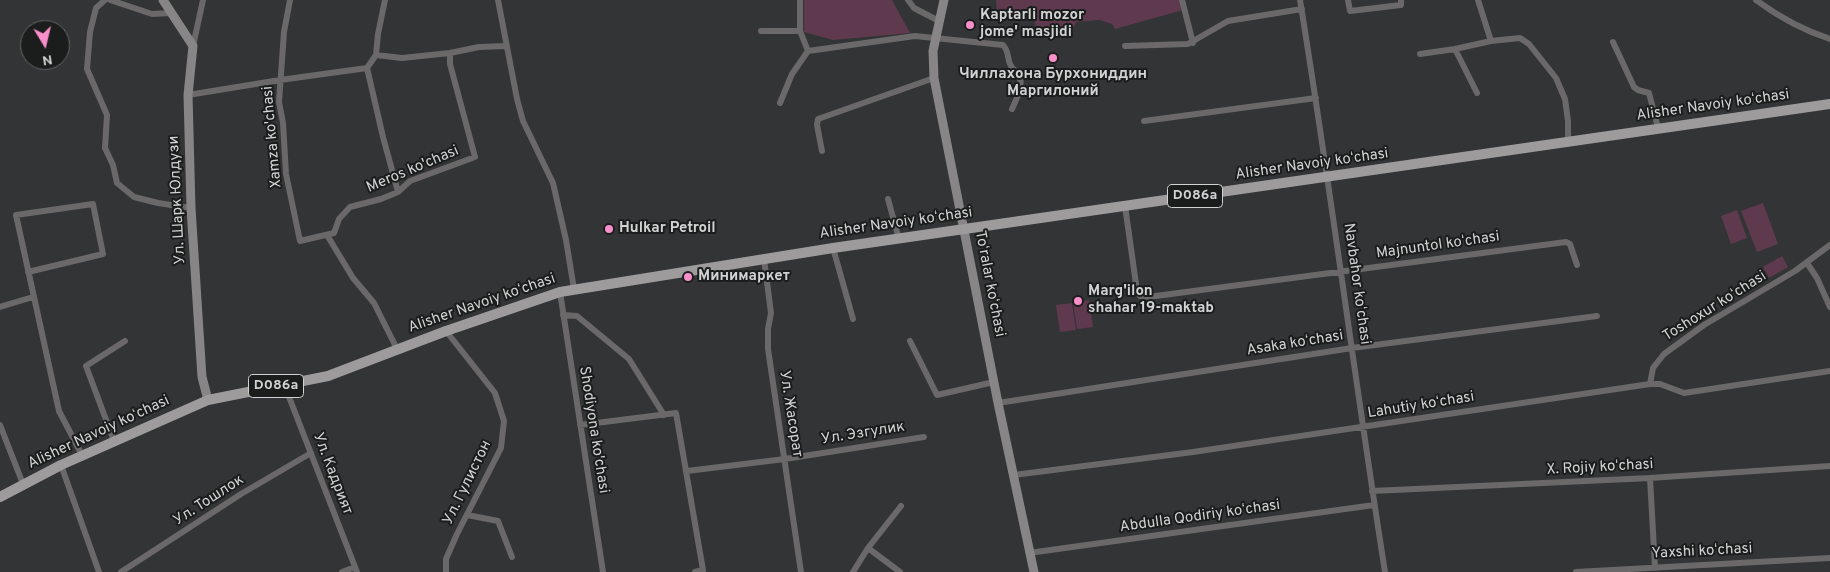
<!DOCTYPE html>
<meta charset="utf-8">
<style>
body{margin:0}
#map{position:relative;width:1830px;height:572px;overflow:hidden;background:#323435;font-family:Overpass,sans-serif}
canvas{display:block}
.north{position:absolute;left:20px;top:20px;width:50px;height:50px;box-sizing:border-box;background:#1b1c1c;border:1px solid #646565;border-radius:50%;rotate:171deg;font-size:14px;font-weight:700;line-height:20px;text-align:center;color:#d1d2d3}
.north::after{content:'';display:block;margin:auto;width:18px;height:22px;background:#f98fca;clip-path:polygon(50% 0,100% 100%,50% 72%,0 100%)}
</style>
<div id="map">
<canvas width="1830" height="572"></canvas>
<div class="north">N</div>
</div>
<script>
const context = document.querySelector('canvas').getContext('2d');
context.lineJoin = 'round';
function fill(path, color) { context.fillStyle = color; context.fill(path, 'evenodd'); }
function stroke(path, color, width, dash) { context.strokeStyle = color; context.lineWidth = width; context.lineCap = dash ? 'butt' : 'round'; context.setLineDash(dash || []); context.stroke(path); }
function write(font, color, halo, rows, align = 'center') {
  context.font = font + ' Overpass,sans-serif'; context.lineWidth = 4; context.setLineDash([]); context.textBaseline = 'middle'; context.strokeStyle = halo; context.fillStyle = color; for (const [text, x, y, turn = 0] of rows) {
    context.save(); context.translate(x, y); context.rotate((+turn || 0) * Math.PI / 180); context.textAlign = isNaN(turn) ? turn : align; if (halo) context.strokeText(text, 0, 0); context.fillText(text, 0, 0); context.restore();
  }
}
fill(new Path2D(`
 M 804,0 L 892,0 L 910,33 L 833,40 L 804,32 Z
 M 996,0 L 1180,0 L 1183,10 L 1115,29 L 1112,24 L 1099,20 L 1076,22 L 1074,27 L 1047,31 L 1035,25 L 1034,16 L 1007,14 L 997,15 Z
 M 1763,203 L 1778,244 L 1757,252 L 1741,211 Z
 M 1737,210 L 1747,238 L 1731,244 L 1721,216 Z
 M 1782,256 L 1788,267 L 1769,278 L 1763,267 Z
 M 1089,300 L 1093,327 L 1077,329 L 1073,303 Z
 M 1072,303 L 1076,330 L 1060,332 L 1056,305 Z`), '#5f3a4e');
stroke(new Path2D(`
 M 105,0 L 96,8 L 90,32 L 87,69 L 107,115 L 105,148 L 113,165 L 117,183 L 134,197 L 158,203 L 191,208
 M 110,0 L 152,14 L 171,13
 M 290,0 L 284,32 L 279,102 L 283,123 L 286,174 L 300,241 L 334,233 L 339,219 L 350,207 L 381,199 L 398,192 L 410,181 L 475,157 L 450,64 L 450,53 L 479,47 L 507,46
 M 385,0 L 378,34 L 376,55 L 367,68 L 383,137 L 398,192
 M 498,0 L 517,99 L 523,121 L 553,183 L 566,240 L 574,289
 M 800,0 L 800,31 L 808,51 L 915,36 L 1003,45 C 1009,51 1007,57 1010,64 C 1012,69 1015,70 1018,74 C 1025,83 1016,100 1012,109
 M 908,0 L 914,8 L 939,21
 M 1182,0 L 1193,43
 M 1300,0 C 1331,190 1355,382 1385,572
 M 1348,0 L 1350,11 L 1401,5 L 1401,0
 M 1478,0 L 1491,41
 M 1756,0 C 1779,17 1803,30 1830,39
 M 761,31 L 800,31
 M 1613,42 L 1634,87 L 1638,90 L 1649,93 L 1658,128
 M 193,46 L 203,0
 M 1125,46 L 1188,44 L 1228,21 L 1302,9
 M 1455,49 L 1477,93
 M 1420,54 L 1455,49 L 1491,41 L 1520,38 L 1529,44 L 1556,78 L 1565,99 L 1568,121 L 1568,143
 M 376,55 L 402,58 L 450,53
 M 188,95 L 280,80 L 367,68
 M 780,103 L 792,74 L 808,51
 M 1144,121 L 1316,98
 M 822,151 L 817,125 L 818,119 L 934,78
 M 888,199 L 899,239
 M 1125,206 L 1137,291 L 1140,296 L 1148,297 L 1566,242 L 1570,244 L 1577,265
 M 327,235 L 353,278 L 374,303 L 397,349
 M 833,248 L 853,319
 M 764,259 L 771,313 L 768,329 L 768,349 L 801,572
 M 1807,263 L 1817,278 L 1830,307
 M 28,272 L 103,254 L 93,204 L 16,215 L 59,411 L 82,455
 M 560,292 L 603,572
 M 0,307 L 33,297
 M 563,315 L 577,316 L 629,359 L 664,415
 M 446,331 L 495,393 L 504,421 L 501,448 L 457,534 L 446,559 L 446,572
 M 910,341 L 937,395 L 994,382
 M 284,384 L 357,572
 M 1650,384 L 1653,368 L 1664,354 L 1704,325 L 1795,271 L 1830,245
 M 998,403 L 1352,348 L 1597,316
 M 0,425 L 23,484
 M 580,425 L 676,413 L 703,570 L 695,572
 M 114,441 L 86,366 L 125,341
 M 61,465 L 99,572
 M 687,471 L 785,459 L 924,437
 M 1014,475 L 1193,452 L 1650,384 L 1660,384 L 1684,393 L 1830,371
 M 1650,478 L 1655,568
 M 1372,491 L 1650,478 L 1830,466
 M 467,515 L 498,521 L 512,557
 M 868,548 L 900,572
 M 1029,553 L 1374,505
 M 121,572 L 241,494 L 311,453
 M 342,572 L 355,567
 M 853,572 L 868,548 L 901,506
 M 1576,572 L 1830,558`), '#6a6869', 6);
stroke(new Path2D(`
 M 163,0 L 193,46 L 188,95 L 191,208 L 202,377 L 208,400
 M 944,0 L 933,51 L 934,78 L 998,403 L 1034,572`), '#878586', 9);
stroke(new Path2D(`
 M 0,497 L 61,465 L 208,400 L 328,376 L 446,331 L 560,292 L 833,248 L 1830,104`), '#9e9b9d', 10);
for (const [x, y, r, color] of [
 [970,25,5,"#f98fca"],
 [1053,58,5,"#f98fca"],
 [609,229,5,"#f98fca"],
 [688,277,5,"#f98fca"],
 [1078,301,5,"#f98fca"]
]) { const dot = new Path2D(); dot.arc(x, y, r, 0, 2 * Math.PI); context.fillStyle = color; context.fill(dot); stroke(dot, '#1b1c1c', 2); }
for (const [x, y, w] of [
 [1195,196,55],
 [276,386,55]
]) { const box = new Path2D(); box.roundRect(x - w / 2, y - 11.5, w, 23, 4); context.fillStyle = '#1b1c1c'; context.fill(box); stroke(box, '#d1d2d3', 1); }
write('bold 14px', '#d1d2d3', null, [
 ["D086a",1195,196],
 ["D086a",276,386]
]);
write('bold 15px', '#d1d2d3', '#1b1c1c', [
 ["Kaptarli mozor",980,16],
 ["jome' masjidi",980,33],
 ["Чиллахона Бурхониддин",1053,75,"center"],
 ["Маргилоний",1053,92,"center"],
 ["Hulkar Petroil",619,229],
 ["Минимаркет",698,277],
 ["Marg'ilon",1088,292],
 ["shahar 19-maktab",1088,309]
], 'left');
write('15px', '#d1d2d3', '#1b1c1c', [
 ["Alisher Navoiy koʻchasi",1713,106,-8],
 ["Xamza ko'chasi",273,137,-95],
 ["Alisher Navoiy koʻchasi",1312,165,-8],
 ["Meros ko'chasi",413,170,-23],
 ["Ул. Шарк Юлдузи",178,200,-93],
 ["Alisher Navoiy koʻchasi",896,224,-8],
 ["Majnuntol koʻchasi",1438,246,-8],
 ["Toʻralar koʻchasi",989,284,79],
 ["Navbahor koʻchasi",1356,284,82],
 ["Alisher Navoiy koʻchasi",482,304,-19],
 ["Toshoxur koʻchasi",1715,307,-32],
 ["Asaka koʻchasi",1295,344,-9],
 ["Lahutiy koʻchasi",1421,406,-9],
 ["Ул. Жасорат",790,414,81],
 ["Shodiyona ko'chasi",593,430,81],
 ["Alisher Navoiy koʻchasi",99,433,-25],
 ["Ул. Эзгулик",863,434,-9],
 ["X. Rojiy koʻchasi",1600,468,-3],
 ["Ул. Кадрият",332,474,69],
 ["Ул. Гулистон",468,483,-64],
 ["Ул. Тошлок",209,501,-33],
 ["Abdulla Qodiriy koʻchasi",1200,517,-8],
 ["Yaxshi koʻchasi",1702,552,-3]
]);
</script>
